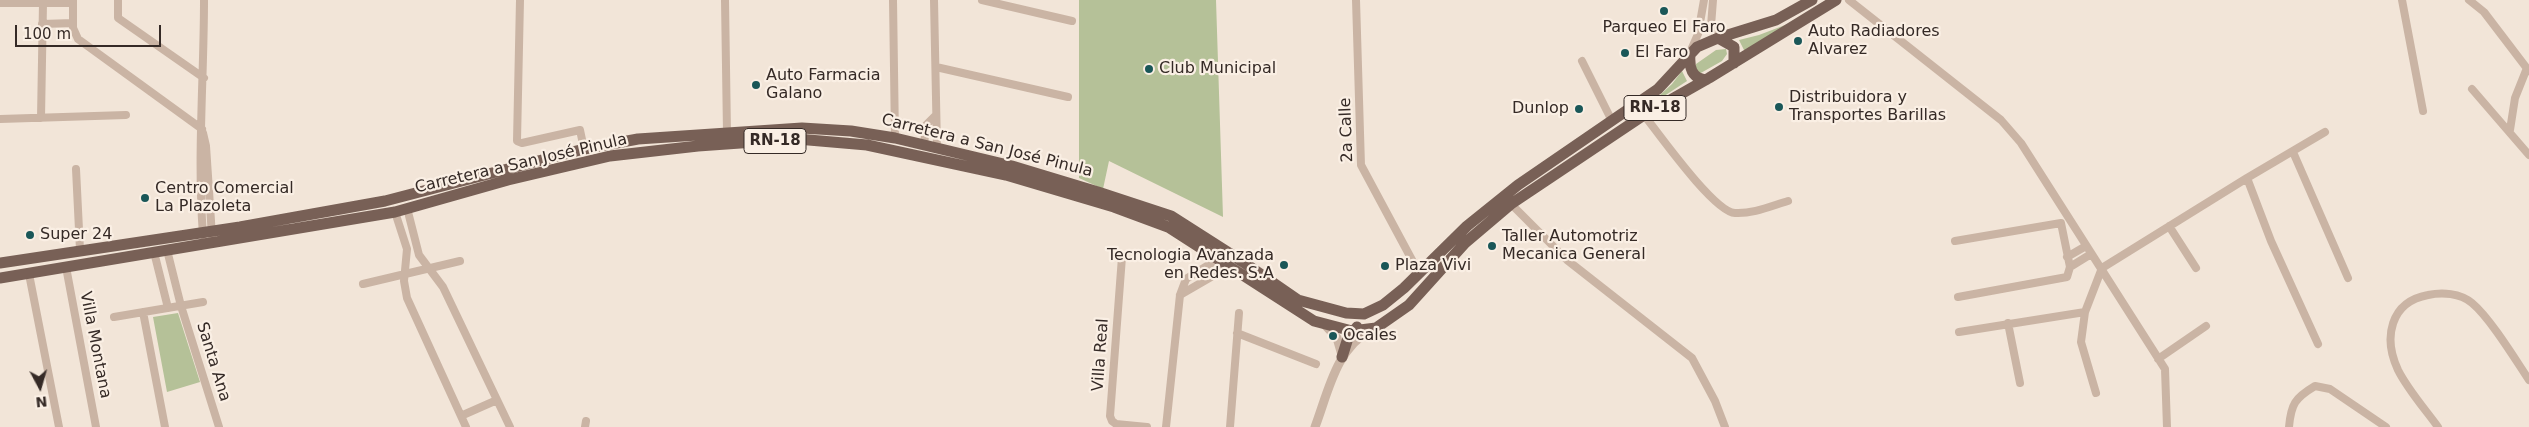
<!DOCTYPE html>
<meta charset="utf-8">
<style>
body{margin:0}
#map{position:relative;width:2529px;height:427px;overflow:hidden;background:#f2e5d8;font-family:"DejaVu Sans",sans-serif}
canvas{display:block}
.north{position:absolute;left:15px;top:362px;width:50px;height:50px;-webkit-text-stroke:4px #faefe4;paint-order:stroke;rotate:174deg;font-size:14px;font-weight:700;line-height:20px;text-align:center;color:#352a26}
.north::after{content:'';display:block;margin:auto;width:18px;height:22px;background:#352a26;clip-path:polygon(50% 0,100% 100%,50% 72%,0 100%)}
.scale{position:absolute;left:15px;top:25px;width:146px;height:22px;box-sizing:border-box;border:2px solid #352a26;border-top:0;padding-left:6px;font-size:15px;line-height:18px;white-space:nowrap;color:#352a26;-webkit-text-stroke:4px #faefe4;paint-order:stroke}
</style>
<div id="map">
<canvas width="2529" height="427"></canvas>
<div class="north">N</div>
<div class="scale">100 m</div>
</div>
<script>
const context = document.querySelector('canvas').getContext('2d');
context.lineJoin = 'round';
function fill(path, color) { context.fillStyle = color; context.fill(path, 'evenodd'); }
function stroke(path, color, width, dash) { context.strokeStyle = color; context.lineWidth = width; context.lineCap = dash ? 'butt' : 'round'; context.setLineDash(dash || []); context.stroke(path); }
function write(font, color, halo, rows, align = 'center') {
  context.font = font + ' "DejaVu Sans",sans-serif'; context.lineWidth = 4.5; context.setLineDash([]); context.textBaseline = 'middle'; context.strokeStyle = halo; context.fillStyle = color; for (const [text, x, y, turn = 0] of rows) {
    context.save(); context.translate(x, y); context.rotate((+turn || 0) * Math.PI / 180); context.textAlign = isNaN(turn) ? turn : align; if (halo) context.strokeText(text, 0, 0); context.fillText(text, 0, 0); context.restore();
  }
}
fill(new Path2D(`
 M 1079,0 L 1216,0 L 1223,217 L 1109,161 L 1103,189 L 1079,178 Z
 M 1793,22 L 1745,52 L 1739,40 L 1759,35 Z
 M 1726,49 L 1727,54 L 1722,61 L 1699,74 L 1695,68 L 1696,64 L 1716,50 Z
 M 1682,71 L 1687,81 L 1646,108 L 1672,84 Z
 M 178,313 L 200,382 L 167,392 L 153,317 Z`), '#b5c198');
stroke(new Path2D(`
 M 73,0 L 73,28 L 78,39 L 202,129
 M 118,0 L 118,18 L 204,78
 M 520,0 L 517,141 L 522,143 L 580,130 L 584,149
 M 725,0 L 727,133
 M 893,0 L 895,138
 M 934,0 L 937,147
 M 982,0 L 1072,21
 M 1356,0 L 1361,165 L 1419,273
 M 1713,0 L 1711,26 L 1718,38
 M 1849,0 L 2001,120 L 2021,143 L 2165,369 L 2167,427
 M 2402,0 L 2423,111
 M 2469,0 L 2484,12 L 2529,71
 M 0,3 L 73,3
 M 42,24 L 73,23
 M 1691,50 L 1698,34 L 1704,0
 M 1582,61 L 1612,121
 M 936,67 L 1068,97
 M 2472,89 L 2529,155
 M 1644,115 C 1659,134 1714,212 1735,213 C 1753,214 1771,206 1788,201
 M 41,118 L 43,3
 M 0,119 L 126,115
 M 2510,130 L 2515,98 L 2527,68
 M 203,133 L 206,146 L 212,236
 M 924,145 L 926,125 L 936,115
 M 2293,152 L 2348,278
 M 76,169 L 80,250
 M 2247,178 L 2271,241 L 2318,344
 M 1511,204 L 1567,260 L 1692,358 L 1715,401 L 1725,427
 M 407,208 L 419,255 L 443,287 L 510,427
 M 395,212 L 407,249 L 404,281 L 407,298 L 466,427
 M 2169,226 L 2196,268
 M 203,235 C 197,157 204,78 204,0
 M 1955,241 L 2061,223 L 2070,267 L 2067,277 L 1958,297
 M 167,250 L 181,306 L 219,427
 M 154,252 L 168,308
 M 1122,257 L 1110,416 L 1112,421 L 1116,424 L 1147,427
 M 2067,257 L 2086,246
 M 66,267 L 96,427
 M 2070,267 L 2091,254
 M 29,274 L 59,427
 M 363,284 L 460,261
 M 1180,295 L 1230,266
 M 143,312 L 165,427
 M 114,317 L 203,302
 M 2008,323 L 2020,383
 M 1959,332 L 2085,312
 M 1237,333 L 1316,364
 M 2158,359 L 2206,326
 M 2096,393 L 2081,342 L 2085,312 L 2102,268 L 2247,178 L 2325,132
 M 463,415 L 497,400
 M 585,427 L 586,421
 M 1166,427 L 1180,295 L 1186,279 L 1220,258
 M 1230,427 L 1239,313
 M 2289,427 C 2291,404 2295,398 2315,386 L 2330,389 L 2386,427
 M 2438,427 C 2425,409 2408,390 2398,370 C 2383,338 2390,302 2428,295 C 2442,292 2460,293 2472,303 C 2490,318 2515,359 2529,380`), '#cab4a4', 8);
stroke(new Path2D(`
 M 1325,325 L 1337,338 L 1342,355
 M 1315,427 C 1328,393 1336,348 1371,330`), '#cab4a4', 9);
stroke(new Path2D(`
 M 1718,38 L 1734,47 L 1734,63
 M 1690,54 C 1689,67 1691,78 1706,80
 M 0,263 L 240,227 L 385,201 L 584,149 L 638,139 L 802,128 L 851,131 L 895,138 L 1012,166 L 1098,192 L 1171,216 L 1243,262 L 1298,300 L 1346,313 L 1364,314 L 1383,305 L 1404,288 L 1467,226 L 1518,185 L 1658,89 L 1697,47 L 1718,38 L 1776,20 L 1812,0
 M 0,278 L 395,212 L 508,180 L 610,156 L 698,146 L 797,139 L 867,145 L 1006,175 L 1114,207 L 1168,227 L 1314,321 L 1352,331 L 1376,328 L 1409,305 L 1465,243 L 1511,204 L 1644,115 L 1709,78 L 1836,0
 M 1342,357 L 1348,338 L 1357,327`), '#786056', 11);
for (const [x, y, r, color] of [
 [1664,11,5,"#1a5758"],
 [1798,41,5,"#1a5758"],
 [1625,53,5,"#1a5758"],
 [1149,69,5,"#1a5758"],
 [756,85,5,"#1a5758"],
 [1779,107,5,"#1a5758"],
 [1579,109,5,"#1a5758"],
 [145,198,5,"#1a5758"],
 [30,235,5,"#1a5758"],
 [1492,246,5,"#1a5758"],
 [1284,265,5,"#1a5758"],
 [1385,266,5,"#1a5758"],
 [1333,336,5,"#1a5758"]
]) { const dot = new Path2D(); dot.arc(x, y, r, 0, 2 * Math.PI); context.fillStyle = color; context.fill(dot); stroke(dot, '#faefe4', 2); }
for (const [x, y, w] of [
 [1655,108,62],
 [775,141,62]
]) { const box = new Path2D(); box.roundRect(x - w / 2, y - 12.5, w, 25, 4); context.fillStyle = '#faefe4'; context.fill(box); stroke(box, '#352a26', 1); }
write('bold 15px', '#352a26', null, [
 ["RN-18",1655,108],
 ["RN-18",775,141]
]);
write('16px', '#352a26', '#faefe4', [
 ["Parqueo El Faro",1664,28,"center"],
 ["Auto Radiadores",1808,32],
 ["Alvarez",1808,50],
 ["El Faro",1635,53],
 ["Club Municipal",1159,69],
 ["Auto Farmacia",766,76],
 ["Galano",766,94],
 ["Distribuidora y",1789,98],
 ["Transportes Barillas",1789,116],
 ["Dunlop",1569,109,"right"],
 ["Centro Comercial",155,189],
 ["La Plazoleta",155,207],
 ["Super 24",40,235],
 ["Taller Automotriz",1502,237],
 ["Mecanica General",1502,255],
 ["Tecnologia Avanzada",1274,256,"right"],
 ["en Redes. S.A",1274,274,"right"],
 ["Plaza Vivi",1395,266],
 ["Ocales",1343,336]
], 'left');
write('16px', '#352a26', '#faefe4', [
 ["2a Calle",1347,130,-92],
 ["Carretera a San José Pinula",987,146,14],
 ["Carretera a San José Pinula",521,164,-13],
 ["Villa Montana",95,345,79],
 ["Villa Real",1101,355,-86],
 ["Santa Ana",213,362,73]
]);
</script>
